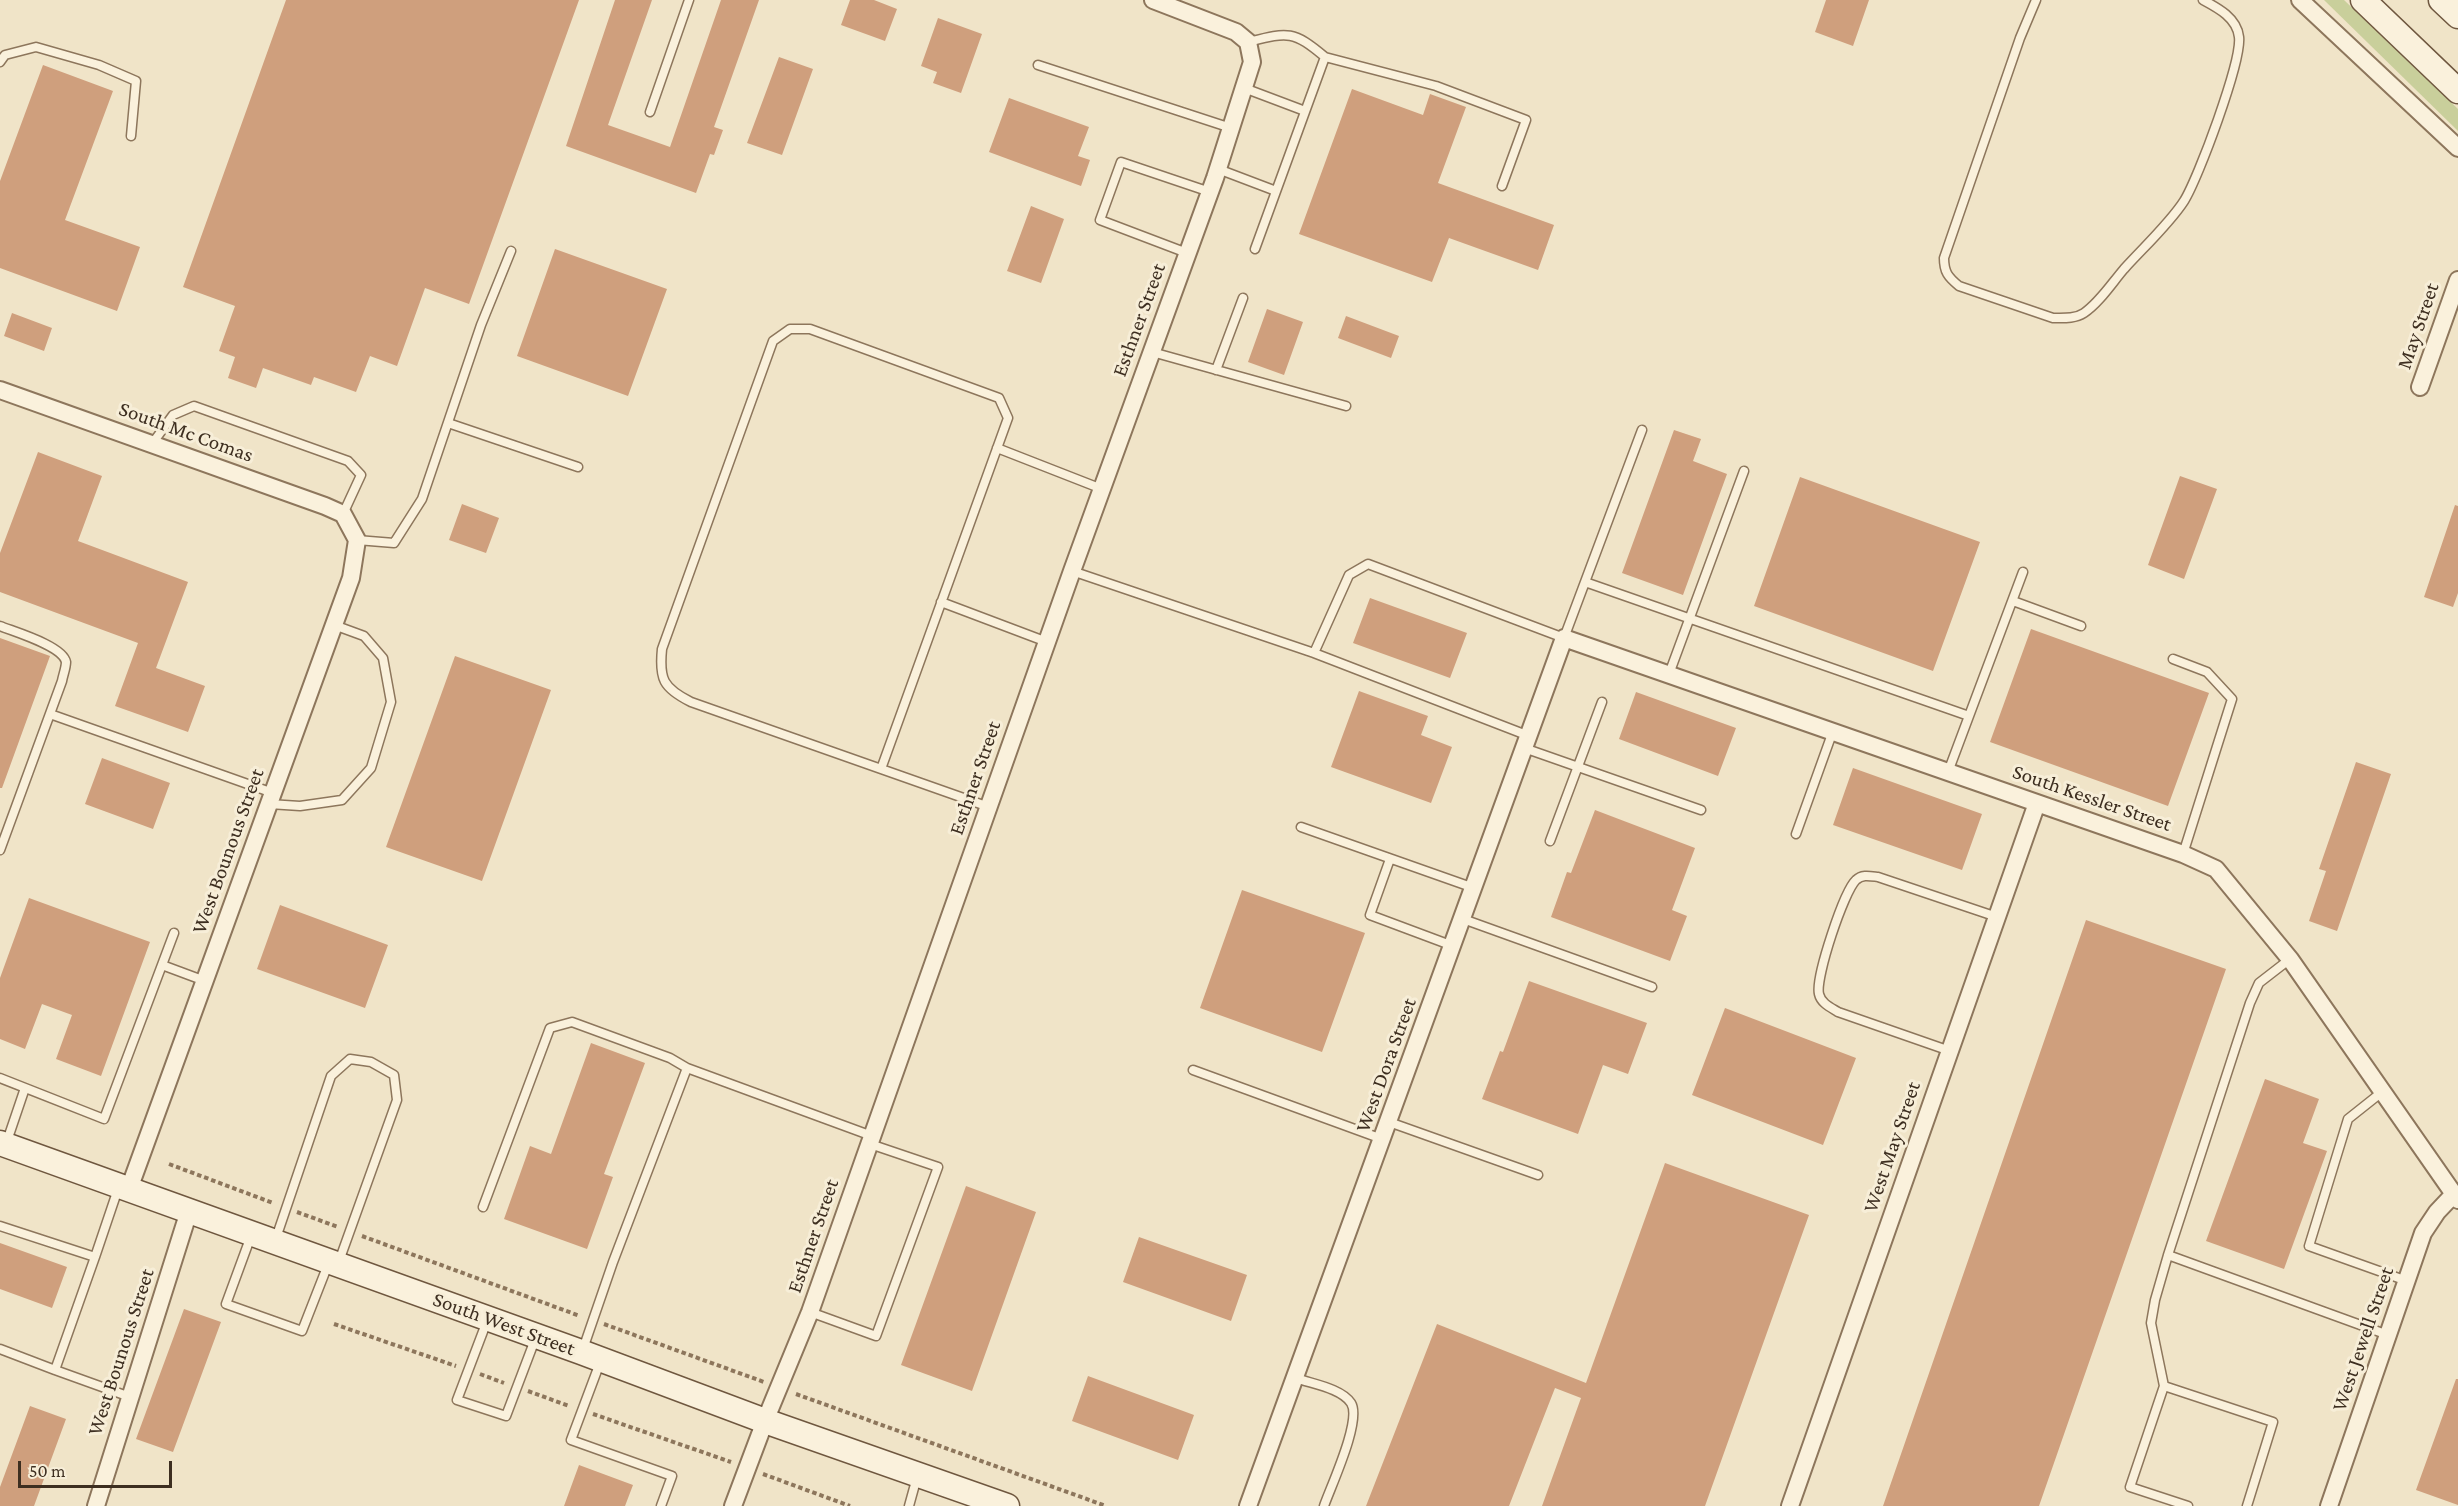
<!DOCTYPE html>
<style>
body{margin:0}
#map{position:relative;width:2458px;height:1506px;overflow:hidden;background:#f0e4c8;font-family:"Crimson Pro",serif}
canvas{display:block}
.scale{position:absolute;left:18px;top:1461px;width:154px;height:27px;box-sizing:border-box;border:3px solid #3d2e20;border-top:0;padding-left:8px;font-size:18px;line-height:21px;white-space:nowrap;color:#3d2e20;-webkit-text-stroke:4px #f7eed8;paint-order:stroke}
</style>
<div id="map">
<canvas width="2458" height="1506"></canvas>
<div class="scale">50 m</div>
</div>
<script>
const context = document.querySelector('canvas').getContext('2d');
context.lineJoin = 'round';
function fill(path, color) { context.fillStyle = color; context.fill(path, 'evenodd'); }
function stroke(path, color, width, dash) { context.strokeStyle = color; context.lineWidth = width; context.lineCap = dash ? 'butt' : 'round'; context.setLineDash(dash || []); context.stroke(path); }
function write(font, color, halo, rows, align = 'center') {
  context.font = font + ' "Crimson Pro",serif'; context.lineWidth = 6; context.setLineDash([]); context.textBaseline = 'middle'; context.strokeStyle = halo; context.fillStyle = color; for (const [text, x, y, turn = 0] of rows) {
    context.save(); context.translate(x, y); context.rotate((+turn || 0) * Math.PI / 180); context.textAlign = isNaN(turn) ? turn : align; if (halo) context.strokeText(text, 0, 0); context.fillText(text, 0, 0); context.restore();
  }
}
fill(new Path2D(`
 M 2324,0 L 2344,0 L 2458,109 L 2458,131 Z`), '#c9cf9b');
fill(new Path2D(`
 M 286,0 L 579,0 L 469,304 L 425,288 L 397,366 L 370,356 L 356,392 L 314,377 L 311,385 L 263,368 L 256,388 L 228,378 L 235,357 L 219,351 L 235,306 L 183,287 Z
 M 615,0 L 652,0 L 608,125 L 670,147 L 721,0 L 759,0 L 714,127 L 723,130 L 714,155 L 710,154 L 696,193 L 566,146 Z
 M 850,0 L 874,0 L 897,9 L 885,41 L 841,25 Z
 M 1826,0 L 1869,0 L 1853,46 L 1815,32 Z
 M 938,18 L 982,34 L 961,93 L 933,83 L 937,72 L 921,66 Z
 M 779,57 L 813,69 L 782,155 L 747,143 Z
 M 43,65 L 113,91 L 65,220 L 140,247 L 117,311 L 0,268 L 0,181 Z
 M 1352,89 L 1423,115 L 1430,94 L 1466,107 L 1438,183 L 1554,225 L 1538,270 L 1449,238 L 1432,282 L 1299,234 Z
 M 1009,98 L 1089,127 L 1078,156 L 1090,160 L 1081,186 L 989,152 Z
 M 1031,206 L 1064,219 L 1041,283 L 1007,271 Z
 M 555,249 L 667,289 L 628,396 L 517,356 Z
 M 1267,309 L 1303,322 L 1284,375 L 1248,362 Z
 M 12,313 L 52,328 L 44,351 L 4,336 Z
 M 1346,316 L 1399,336 L 1391,358 L 1338,338 Z
 M 1674,430 L 1701,439 L 1693,461 L 1727,474 L 1683,595 L 1622,573 Z
 M 38,452 L 102,476 L 78,541 L 188,582 L 156,668 L 205,686 L 188,732 L 115,706 L 138,643 L 0,592 L 0,553 Z
 M 2180,476 L 2217,489 L 2184,579 L 2148,565 Z
 M 1800,477 L 1980,542 L 1933,671 L 1754,606 Z
 M 462,504 L 499,518 L 486,553 L 449,540 Z
 M 2455,505 L 2458,506 L 2458,593 L 2453,607 L 2424,597 Z
 M 1370,598 L 1467,633 L 1450,678 L 1353,643 Z
 M 2031,629 L 2209,693 L 2168,806 L 1990,742 Z
 M 0,638 L 50,656 L 2,788 L 0,788 Z
 M 455,656 L 551,690 L 482,881 L 386,847 Z
 M 1359,691 L 1428,716 L 1421,735 L 1452,747 L 1431,803 L 1331,767 Z
 M 1636,692 L 1736,728 L 1718,776 L 1619,739 Z
 M 102,758 L 170,783 L 153,829 L 85,804 Z
 M 2356,762 L 2391,774 L 2337,931 L 2309,921 L 2326,871 L 2319,869 Z
 M 1853,768 L 1982,814 L 1962,870 L 1833,825 Z
 M 1595,810 L 1695,848 L 1672,910 L 1687,916 L 1670,961 L 1551,917 L 1567,872 L 1571,873 Z
 M 1242,890 L 1365,933 L 1322,1052 L 1200,1008 Z
 M 29,898 L 150,942 L 101,1076 L 56,1059 L 72,1015 L 42,1004 L 25,1049 L 0,1039 L 0,978 Z
 M 280,905 L 388,945 L 365,1008 L 257,969 Z
 M 2086,920 L 2226,969 L 2039,1506 L 1883,1506 Z
 M 1529,981 L 1647,1023 L 1628,1074 L 1603,1065 L 1578,1134 L 1482,1099 L 1500,1051 L 1503,1052 Z
 M 1725,1008 L 1856,1058 L 1823,1145 L 1692,1095 Z
 M 591,1043 L 645,1063 L 604,1174 L 613,1177 L 587,1249 L 504,1219 L 530,1146 L 551,1154 Z
 M 2265,1079 L 2319,1099 L 2303,1143 L 2327,1151 L 2284,1269 L 2206,1241 Z
 M 1665,1163 L 1809,1215 L 1705,1506 L 1542,1506 L 1581,1398 L 1555,1388 L 1509,1506 L 1366,1506 L 1437,1324 L 1586,1383 Z
 M 966,1186 L 1036,1212 L 972,1391 L 901,1365 Z
 M 1139,1237 L 1247,1275 L 1231,1321 L 1123,1282 Z
 M 0,1243 L 67,1267 L 52,1308 L 0,1289 Z
 M 184,1309 L 221,1322 L 173,1452 L 136,1439 Z
 M 1088,1376 L 1194,1415 L 1178,1460 L 1072,1421 Z
 M 2456,1379 L 2458,1379 L 2458,1505 L 2416,1490 Z
 M 30,1406 L 66,1419 L 34,1506 L 0,1506 L 0,1487 Z
 M 579,1465 L 633,1485 L 625,1506 L 564,1506 Z`), '#cf9f7d');
const lane = new Path2D(`
 M 2036,0 L 2020,38 L 1944,258 C 1944,272 1948,277 1959,286 L 2053,318 C 2063,318 2075,319 2084,313 C 2099,303 2112,283 2124,269 C 2142,249 2170,223 2184,201 C 2198,179 2242,61 2239,37 C 2237,18 2218,8 2203,0
 M 1248,42 C 1288,32 1293,30 1325,57 L 1255,249
 M 1325,57 L 1436,86 L 1526,120 L 1502,186
 M 0,62 L 5,55 L 36,47 L 99,65 L 136,81 L 131,136
 M 1038,65 L 1231,128
 M 1244,88 L 1305,111
 M 650,112 L 689,0
 M 1218,169 L 1276,191
 M 1187,253 L 1100,220 L 1121,162 L 1210,192
 M 1152,352 L 1346,406
 M 1216,370 L 1243,298
 M 448,423 L 578,467
 M 152,444 L 173,415 L 194,406 L 348,461 L 361,475 L 343,514
 M 997,448 L 1102,489
 M 357,540 L 394,543 L 422,499 L 481,325 L 511,251
 M 1072,571 L 1314,653 L 1349,575 L 1368,564 L 1564,638 L 1642,430
 M 1585,582 L 1969,716
 M 2013,601 L 2081,626
 M 941,602 L 1047,642
 M 0,626 C 15,632 63,646 66,662 C 66,668 63,675 62,681 L 0,850
 M 1314,653 L 1529,736
 M 2173,659 L 2207,672 L 2232,699 L 2183,854
 M 1669,674 L 1744,471
 M 50,714 L 273,793
 M 1524,748 L 1701,810
 M 881,769 L 1008,418 L 999,398 L 810,329 L 790,329 L 773,341 L 662,649 C 659,679 663,688 691,702 L 989,807
 M 1948,772 L 2023,572
 M 269,804 L 300,806 L 342,800 L 371,768 L 391,702 L 383,658 L 364,636 L 334,625
 M 1301,827 L 1474,888
 M 1796,834 L 1833,731
 M 1550,841 L 1602,702
 M 1390,859 L 1370,915 L 1453,946
 M 1463,919 L 1652,987
 M 2290,959 L 2259,983 L 2250,1003 L 2168,1255 L 2388,1335
 M 162,965 L 205,981
 M 1950,1051 L 1838,1012 C 1830,1007 1821,1003 1819,994 C 1815,978 1844,891 1856,880 C 1862,874 1870,876 1878,877 L 1997,917
 M 687,1068 L 872,1136
 M 1193,1070 L 1382,1139
 M 0,1078 L 104,1119 L 174,933
 M 2382,1092 L 2348,1119 L 2309,1246 L 2407,1281
 M 1389,1122 L 1538,1175
 M 6,1144 L 25,1088
 M 483,1207 L 550,1028 L 572,1022 L 670,1058 L 687,1068 L 613,1262 L 583,1349
 M 0,1226 L 95,1257 L 118,1189
 M 251,1236 L 226,1304 L 302,1331 L 329,1262
 M 275,1241 L 331,1076 L 350,1059 L 371,1062 L 394,1075 L 397,1100 L 338,1264
 M 95,1257 L 55,1370 L 130,1397
 M 810,1312 L 876,1336 L 938,1167 L 870,1144
 M 487,1321 L 457,1400 L 506,1416 L 536,1337
 M 0,1349 L 55,1370
 M 601,1360 L 571,1440 L 672,1476 L 661,1506
 M 1296,1378 C 1312,1384 1341,1388 1351,1403 C 1362,1420 1331,1486 1324,1506
 M 2164,1386 L 2151,1323 L 2155,1300 L 2168,1255
 M 909,1506 L 917,1477
 M 2188,1506 L 2130,1487 L 2164,1386 L 2273,1422 L 2247,1506`);
const street = new Path2D(`
 M 2300,0 L 2458,148
 M 2420,387 L 2458,280
 M 0,390 L 325,506 L 343,514 L 357,540 L 351,578 L 129,1189
 M 96,1506 L 189,1211
 M 733,1506 L 765,1421 L 810,1312 L 1072,571 L 1215,178 L 1252,62 L 1248,42 L 1236,32 L 1153,0
 M 1248,1506 L 1564,638 L 2183,854 L 2216,869 L 2290,959 L 2458,1200
 M 1790,1506 L 2037,803
 M 2329,1506 L 2423,1233 L 2437,1212 L 2454,1194`);
const secondary = new Path2D(`
 M 2363,0 L 2458,91
 M 2441,0 L 2458,16
 M 0,1143 L 581,1352 L 765,1421 L 1007,1506`);
stroke(lane, '#8d765c', 11);
stroke(street, '#8d765c', 20);
stroke(secondary, '#6f573f', 27);
stroke(new Path2D(`
 M 169,1164 L 273,1203
 M 297,1212 L 338,1227
 M 362,1236 L 580,1316
 M 334,1324 L 456,1366
 M 604,1324 L 764,1382
 M 480,1374 L 504,1383
 M 528,1391 L 569,1406
 M 796,1394 L 1106,1506
 M 593,1414 L 731,1462
 M 763,1474 L 850,1506`), '#8d765c', 4, [4.5, 3]);
stroke(lane, '#faf1dc', 8);
stroke(street, '#faf1dc', 16);
stroke(secondary, '#faf1dc', 24);
write('21px', '#3d2e20', '#f7eed8', [
 ["Esthner Street",1139,320,-70],
 ["May Street",2418,326,-71],
 ["South Mc Comas",186,432,20],
 ["Esthner Street",975,778,-71],
 ["South Kessler Street",2092,798,19],
 ["West Bounous Street",228,851,-70],
 ["West Dora Street",1386,1065,-70],
 ["West May Street",1892,1147,-71],
 ["Esthner Street",813,1236,-71],
 ["South West Street",504,1324,20],
 ["West Jewell Street",2363,1339,-71],
 ["West Bounous Street",121,1352,-72]
]);
</script>
